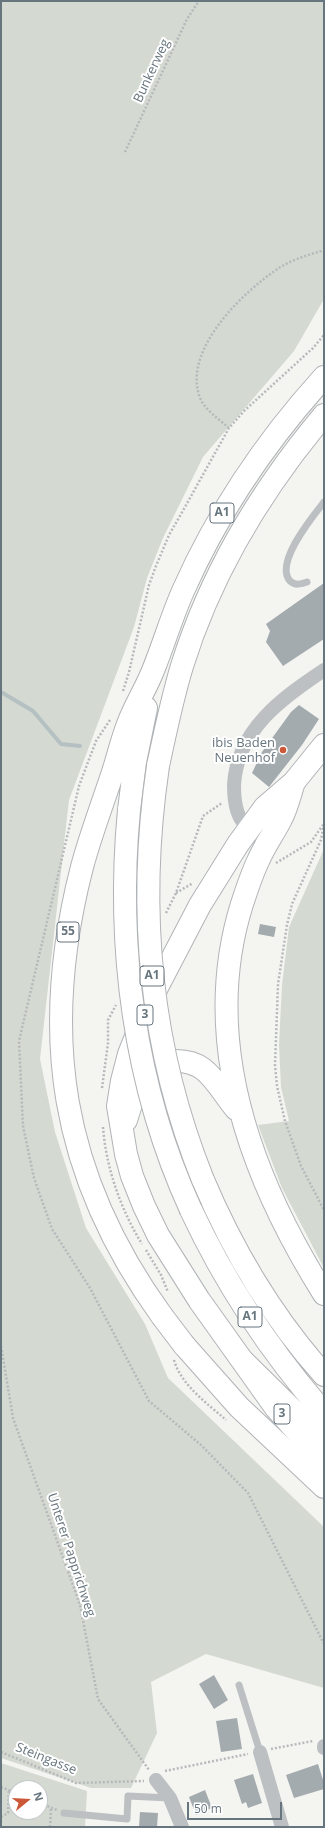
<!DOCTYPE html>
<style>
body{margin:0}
#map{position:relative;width:325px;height:1828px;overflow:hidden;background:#f4f4f1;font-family:"Open Sans",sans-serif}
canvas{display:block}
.frame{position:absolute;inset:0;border:2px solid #67757e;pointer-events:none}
.north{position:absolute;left:8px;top:1780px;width:40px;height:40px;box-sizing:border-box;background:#fff;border:1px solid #c2c8cb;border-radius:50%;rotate:72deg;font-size:11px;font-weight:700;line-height:16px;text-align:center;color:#67757e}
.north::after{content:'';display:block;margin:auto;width:14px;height:18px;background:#cc583a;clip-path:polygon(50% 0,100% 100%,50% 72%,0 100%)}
.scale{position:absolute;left:187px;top:1802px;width:95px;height:18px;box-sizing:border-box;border:2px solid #67757e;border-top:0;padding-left:5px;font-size:12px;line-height:14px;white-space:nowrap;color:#67757e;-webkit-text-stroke:3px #fff;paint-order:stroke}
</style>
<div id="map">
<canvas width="325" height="1828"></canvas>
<div class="frame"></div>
<div class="north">N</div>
<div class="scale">50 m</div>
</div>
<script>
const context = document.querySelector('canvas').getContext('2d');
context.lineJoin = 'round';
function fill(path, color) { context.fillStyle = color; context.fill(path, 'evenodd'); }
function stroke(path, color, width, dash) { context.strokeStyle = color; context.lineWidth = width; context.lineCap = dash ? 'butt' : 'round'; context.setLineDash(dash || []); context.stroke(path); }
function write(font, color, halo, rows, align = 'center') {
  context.font = font + ' "Open Sans",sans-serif'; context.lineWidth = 4; context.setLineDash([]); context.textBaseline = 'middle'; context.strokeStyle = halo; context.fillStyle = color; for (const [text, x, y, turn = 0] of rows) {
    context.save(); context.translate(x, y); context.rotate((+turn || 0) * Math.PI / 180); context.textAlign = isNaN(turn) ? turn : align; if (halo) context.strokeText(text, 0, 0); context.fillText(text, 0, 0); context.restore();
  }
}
fill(new Path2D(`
 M 1,1 L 324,1 L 324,299 L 294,351 L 203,457 L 163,538 L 147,578 L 134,627 L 69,800 L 40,1059 L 55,1132 L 86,1228 L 145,1324 L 168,1378 L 324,1527 L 324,1688 L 206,1654 L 151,1682 L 157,1733 L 131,1788 L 91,1788 L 1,1758 Z
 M 324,849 L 324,1268 L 282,1188 L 258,1125 L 289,1121 L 281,1087 L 279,1045 L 282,985 L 289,927 Z
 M 1,1763 L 87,1791 L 85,1827 L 1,1827 ZM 16,1788 L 40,1788 L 40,1812 L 16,1812 Z`), '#d4d9d1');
stroke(new Path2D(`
 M 1,692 L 33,711 L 61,744 L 80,746`), '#b5c0c3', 4);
fill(new Path2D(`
 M 324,583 L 324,639 L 283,666 L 266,642 L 270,631 L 266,624 Z
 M 299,705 L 319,719 L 302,745 L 269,787 L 252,773 L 262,752 L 291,712 Z
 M 260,924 L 276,927 L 274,937 L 258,934 Z
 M 214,1675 L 228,1700 L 214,1709 L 199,1684 Z
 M 237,1718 L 242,1749 L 221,1752 L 216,1721 Z
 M 318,1764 L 324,1783 L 324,1789 L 294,1798 L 286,1775 Z
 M 253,1774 L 262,1803 L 248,1808 L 246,1802 L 242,1804 L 234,1780 Z
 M 205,1790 L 212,1808 L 196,1815 L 189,1797 Z
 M 140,1812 L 158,1813 L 157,1827 L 139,1827 Z`), '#a4abaf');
const primary = new Path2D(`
 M 324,745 L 294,782 L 265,807 L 238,844 L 200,905 L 151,999 L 129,1054 L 122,1081 L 118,1106 L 126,1154 L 132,1176 L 144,1206 L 158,1235 L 199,1300 L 276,1408 L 324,1462
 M 294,782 C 290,794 287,808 281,819 C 274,833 265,845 259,859 C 252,873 247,889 242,904 C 199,1041 251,1178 324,1294
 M 126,1120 C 134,1093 144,1063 176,1061 C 186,1061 195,1063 203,1069 C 216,1079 225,1096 236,1109`);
const highway = new Path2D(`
 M 158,766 C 165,733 172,699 182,666 C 211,573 261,490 324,415
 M 129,810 L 135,762 L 146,708
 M 203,1180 C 233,1251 273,1318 324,1375
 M 191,1210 C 226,1285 270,1351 324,1413
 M 162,1316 C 60,1175 39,1034 82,867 C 90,837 101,808 111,778 C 117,761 121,742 128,724 C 135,705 147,687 154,668 C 164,643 172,616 183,591 C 218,512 266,441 324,377
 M 184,1345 L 239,1407 L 324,1487
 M 244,1362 L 324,1441`);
stroke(primary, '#b0b4b7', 24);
stroke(highway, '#b0b3b6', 24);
stroke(new Path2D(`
 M 125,152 L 187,19 L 199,1
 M 229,428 C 219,419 203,409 199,395 C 184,348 244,291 279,268 C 293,259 309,255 324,250
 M 123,691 L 129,672 L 149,585 L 156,566 L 169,535 L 185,507 L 229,428 L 244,411 L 313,348 L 324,335
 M 110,720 L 96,741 L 79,786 L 19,1041 L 23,1126 L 34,1178 L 52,1229 L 90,1288 L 149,1401 L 201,1445 L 248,1493 L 324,1644
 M 324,824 L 321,840 L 292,904 L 287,925 L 278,984 L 275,1065 L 277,1086 L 285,1121 L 301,1166 L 324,1210
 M 276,863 L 311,842 L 323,825
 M 176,893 L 193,883
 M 166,913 L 176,893 L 203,816 L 222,803
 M 102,1088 L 108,1043 L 108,1020 L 116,1005
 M 103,1127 C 106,1168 121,1210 142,1244
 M 146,1250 L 161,1275 L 168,1292
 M 1,1346 L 13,1418 L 80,1605 L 98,1699 L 149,1770
 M 174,1360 C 181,1385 208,1404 226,1420
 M 271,1749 L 313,1741
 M 1,1752 L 76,1783 L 144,1781
 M 165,1771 L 248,1754
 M 1,1787 L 16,1793
 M 40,1803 L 57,1810
 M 1,1817 L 8,1813 L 9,1790
 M 50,1827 L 51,1808`), '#b6b9bb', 2.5, [2, 2]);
stroke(new Path2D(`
 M 307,582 C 301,584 295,586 290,581 C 274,563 313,516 324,502
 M 239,1685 L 260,1752
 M 64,1813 L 127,1819 L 128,1796 L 170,1798`), '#bcc0c2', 7);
stroke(new Path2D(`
 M 269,840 C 261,835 250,830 244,823 C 235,814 234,797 234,785 C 237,730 282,698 324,670
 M 324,1746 L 324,1748
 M 260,1752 L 282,1827
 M 156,1780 L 170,1798 L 182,1827`), '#bcc0c2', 14);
stroke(primary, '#fff', 22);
stroke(highway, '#fff', 22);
const highwayBridge = new Path2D(`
 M 158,766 C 137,908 149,1046 203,1180
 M 129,810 C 116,946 134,1086 191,1210
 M 162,1316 L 184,1345`);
stroke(highwayBridge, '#b0b3b6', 24, []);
stroke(highwayBridge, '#fff', 22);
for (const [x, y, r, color] of [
 [283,750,4,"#cc583a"]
]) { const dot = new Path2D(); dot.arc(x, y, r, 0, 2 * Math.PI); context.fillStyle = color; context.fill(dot); stroke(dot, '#fff', 1.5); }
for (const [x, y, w] of [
 [222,513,24],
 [68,932,22],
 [152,976,24],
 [145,1015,16],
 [250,1317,24],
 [282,1414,16]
]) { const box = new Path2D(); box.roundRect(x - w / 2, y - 10, w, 20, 3); context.fillStyle = '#fff'; context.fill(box); stroke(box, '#67757e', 1); }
write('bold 12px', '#67757e', null, [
 ["A1",222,513],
 ["55",68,932],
 ["A1",152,976],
 ["3",145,1015],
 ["A1",250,1317],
 ["3",282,1414]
]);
write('13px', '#67757e', '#fff', [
 ["Bunkerweg",152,71,-65],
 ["Unterer Papprichweg",71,1555,72],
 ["Steingasse",46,1759,22]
]);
write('13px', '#67757e', '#fff', [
 ["ibis Baden",275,743],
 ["Neuenhof",275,758]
], 'right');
</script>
